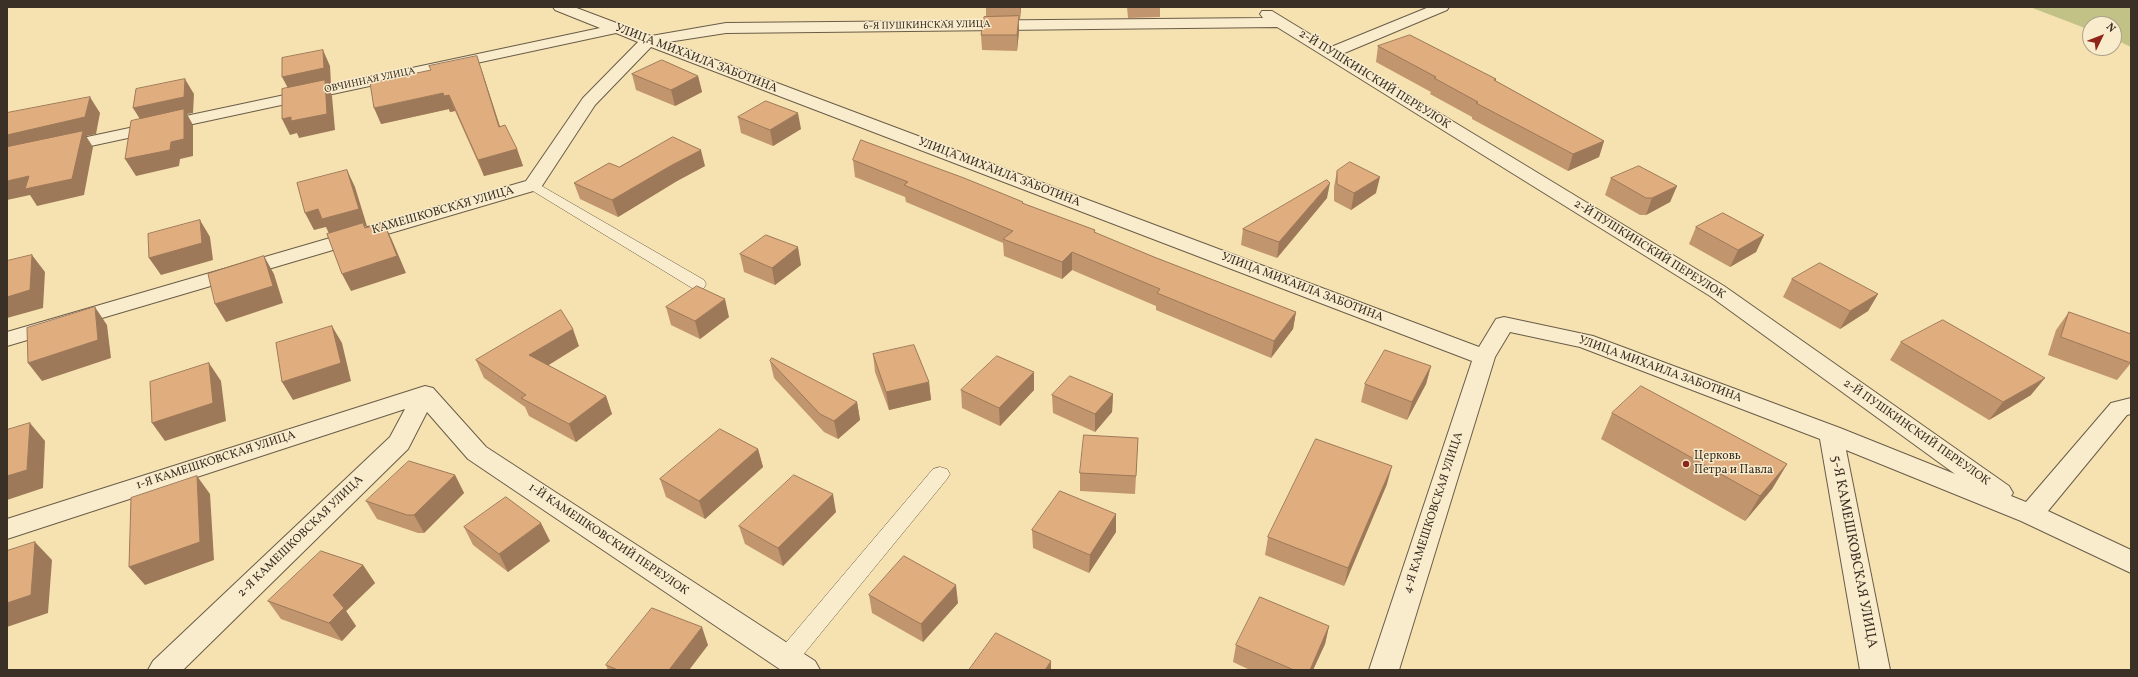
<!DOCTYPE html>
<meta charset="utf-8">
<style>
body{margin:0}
#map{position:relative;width:2138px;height:677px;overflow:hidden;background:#f6e2b0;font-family:Vollkorn,serif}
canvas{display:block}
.frame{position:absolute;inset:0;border:8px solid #3b3026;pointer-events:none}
.north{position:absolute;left:2082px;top:16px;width:40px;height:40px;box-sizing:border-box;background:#f9eccc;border:1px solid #ada18a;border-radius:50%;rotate:47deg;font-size:11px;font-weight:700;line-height:16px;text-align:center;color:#3b3026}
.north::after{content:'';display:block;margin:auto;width:14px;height:18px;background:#8f2418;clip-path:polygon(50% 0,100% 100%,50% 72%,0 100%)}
</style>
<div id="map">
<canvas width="2138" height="677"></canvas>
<div class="frame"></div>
<div class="north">N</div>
</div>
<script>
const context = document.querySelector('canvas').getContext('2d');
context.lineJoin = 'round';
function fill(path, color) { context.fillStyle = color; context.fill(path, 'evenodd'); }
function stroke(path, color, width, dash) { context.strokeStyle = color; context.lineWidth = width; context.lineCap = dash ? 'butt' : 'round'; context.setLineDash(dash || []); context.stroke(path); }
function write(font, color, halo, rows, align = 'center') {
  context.font = font + ' Vollkorn,serif'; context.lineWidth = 3; context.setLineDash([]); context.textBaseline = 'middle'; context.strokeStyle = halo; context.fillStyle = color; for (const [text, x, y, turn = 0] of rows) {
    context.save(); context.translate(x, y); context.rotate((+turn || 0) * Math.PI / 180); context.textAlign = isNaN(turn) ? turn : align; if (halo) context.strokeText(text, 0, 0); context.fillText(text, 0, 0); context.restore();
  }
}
fill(new Path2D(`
 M 2030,7 L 2131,7 L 2131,47 L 2114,39 L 2114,24 L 2090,24 L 2090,30 Z`), '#c2c287');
const service = new Path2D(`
 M 533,181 L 704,280 L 706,284 L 704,288 L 692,288 L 528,188 L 526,185 L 528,182 Z
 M 940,467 L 947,469 L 950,474 L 947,479 L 794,666 L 786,669 L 778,666 L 775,659 L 778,652 L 933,469 Z`);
const minor = new Path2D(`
 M 553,7 L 574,7 L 651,36 L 726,23 L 1263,18 L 1260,14 L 1262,11 L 1272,11 L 1331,47 L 1429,7 L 1449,7 L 1447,10 L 1342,54 L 1724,286 L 2009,486 L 2013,493 L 2011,496 L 2026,502 L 2111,403 L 2131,398 L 2131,414 L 2127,415 L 2048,511 L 2131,550 L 2131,573 L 2021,521 L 1846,450 L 1890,670 L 1860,670 L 1820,439 L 1580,347 L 1510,332 L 1495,357 L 1399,670 L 1369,670 L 1472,361 L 651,47 L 595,105 L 540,189 L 7,346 L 7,332 L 526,181 L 583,98 L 638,42 L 616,33 L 7,164 L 7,154 L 600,28 L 555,10 ZM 1277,27 L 1710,296 L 1955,474 L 1840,428 L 1593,336 L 1504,317 L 1496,319 L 1479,347 L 668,42 L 726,33 Z
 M 425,386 L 433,388 L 486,447 L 815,661 L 820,670 L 781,670 L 468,459 L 427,412 L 408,449 L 183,670 L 148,670 L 153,661 L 390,437 L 405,409 L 7,539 L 7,519 Z`);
stroke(service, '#6a5c48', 1);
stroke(minor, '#6a5c48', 2);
fill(service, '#f9eccc');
fill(minor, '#f9eccc');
fill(new Path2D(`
 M 986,7 L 1021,7 L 1020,19 L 1019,19 L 1019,31 L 1017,51 L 982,50 L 981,35 L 986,17 Z
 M 1127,7 L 1160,7 L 1160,17 L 1128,18 Z
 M 1378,46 L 1496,79 L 1496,81 L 1604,141 L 1599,157 L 1568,171 L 1472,119 L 1472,117 L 1430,94 L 1431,92 L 1376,62 Z
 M 482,71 L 500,126 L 517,149 L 523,166 L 484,176 L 455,111 L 450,112 L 449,109 L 381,124 Z
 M 632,74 L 698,76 L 702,92 L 675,106 L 636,90 Z
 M 738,117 L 801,129 L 773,146 L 741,133 Z
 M 853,160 L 1023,202 L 1023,204 L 1095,230 L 1095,233 L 1154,257 L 1296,312 L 1293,329 L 1271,358 L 1156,310 L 1156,306 L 1072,270 L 1062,279 L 1004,256 L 1003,243 L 906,202 L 905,197 L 855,177 Z
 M 705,166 L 677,181 L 618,217 L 580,199 L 574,183 L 619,167 Z
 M 1337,171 L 1376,193 L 1351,210 L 1334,201 L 1334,187 Z
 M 1611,178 L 1677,186 L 1670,202 L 1646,215 L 1640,215 L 1605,195 Z
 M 1327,198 L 1277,258 L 1241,245 L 1243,229 Z
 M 1696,227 L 1764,235 L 1756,252 L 1730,267 L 1689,244 Z
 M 740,254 L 801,265 L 775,285 L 744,272 Z
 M 1792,279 L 1878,294 L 1868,311 L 1840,329 L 1783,297 Z
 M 666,307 L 729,317 L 700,339 L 671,325 Z
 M 2069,312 L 2131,363 L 2117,380 L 2048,355 L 2056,330 Z
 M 1901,342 L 2031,395 L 1989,420 L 1890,360 Z
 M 579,346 L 548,365 L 606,396 L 612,414 L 576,442 L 529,416 L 525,407 L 484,378 L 476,360 Z
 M 873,354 L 929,382 L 931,400 L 889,410 L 875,372 Z
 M 770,361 L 857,402 L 860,420 L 838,439 L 824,432 L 774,378 Z
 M 1431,366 L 1426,384 L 1407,420 L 1361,402 L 1365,384 Z
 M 1034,372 L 1034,390 L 1000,426 L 962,408 L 961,390 Z
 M 1113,394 L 1112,412 L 1095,432 L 1053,413 L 1052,395 Z
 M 1612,413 L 1787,464 L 1772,489 L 1745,521 L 1601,439 Z
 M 1138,438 L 1135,494 L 1080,491 L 1080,473 Z
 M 758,449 L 763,467 L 705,519 L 666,497 L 660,479 Z
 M 455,475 L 464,493 L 424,533 L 418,533 L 377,519 L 366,501 Z
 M 1387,484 L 1344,586 L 1265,555 L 1268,537 Z
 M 836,512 L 783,566 L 745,544 L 739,526 Z
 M 1116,514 L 1116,532 L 1089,573 L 1033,548 L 1032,530 Z
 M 464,527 L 550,541 L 508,572 L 473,545 Z
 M 363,565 L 375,583 L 346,611 L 356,626 L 342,641 L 281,619 L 268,601 Z
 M 869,595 L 958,603 L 923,642 L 872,613 Z
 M 1329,626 L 1325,644 L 1313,670 L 1250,670 L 1233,662 L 1236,645 Z
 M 708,645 L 689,670 L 608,670 L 606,665 Z`), '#c1956d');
fill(new Path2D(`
 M 1020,7 L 1021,7 L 1020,19 Z
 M 1019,16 L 1019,31 L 1017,51 L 1017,35 Z
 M 323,50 L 330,66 L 331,84 L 327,84 L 332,96 L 335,130 L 299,138 L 297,133 L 290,135 L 282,119 L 290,92 L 282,77 Z
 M 477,56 L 482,71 L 505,143 L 499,127 Z
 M 698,76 L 702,92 L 675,106 L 671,90 Z
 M 185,79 L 194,94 L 193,113 L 187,114 L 193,125 L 193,156 L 180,159 L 179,166 L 136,176 L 125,159 L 143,124 L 133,108 Z
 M 443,93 L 449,95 L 455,111 L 450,112 L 449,109 L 381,124 L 374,108 Z
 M 90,97 L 100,113 L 96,134 L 86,136 L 93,147 L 84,195 L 37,206 L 30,195 L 7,200 L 7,181 L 29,176 L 72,179 L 7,154 L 7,135 Z
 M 798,113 L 801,129 L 773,146 L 770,130 Z
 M 1604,141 L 1599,157 L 1568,171 L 1573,154 Z
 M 517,149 L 523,166 L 484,176 L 478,160 Z
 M 701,150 L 705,166 L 677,181 L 618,217 L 612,200 L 672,165 Z
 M 347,170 L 355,187 L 367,226 L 365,226 L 372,240 L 330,236 L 326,227 L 314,230 L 305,213 Z
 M 1380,177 L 1376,193 L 1351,210 L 1354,193 Z
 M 1330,183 L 1327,198 L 1277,258 L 1279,242 Z
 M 1677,186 L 1670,202 L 1646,215 L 1652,198 Z
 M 200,220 L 210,237 L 213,260 L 161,275 L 149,258 Z
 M 384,223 L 392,240 L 406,273 L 351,291 L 342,274 Z
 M 1764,235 L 1756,252 L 1730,267 L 1738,250 Z
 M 798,247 L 801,265 L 775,285 L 772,268 Z
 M 1072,252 L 1072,270 L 1062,279 L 1062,262 Z
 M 32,255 L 45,272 L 43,308 L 7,318 L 7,297 Z
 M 264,256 L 274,274 L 283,303 L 226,322 L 215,304 Z
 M 1878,294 L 1868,311 L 1840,329 L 1850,311 Z
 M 725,299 L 729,317 L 700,339 L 695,321 Z
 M 95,307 L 107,325 L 111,358 L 42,381 L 28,363 Z
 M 1296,312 L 1293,329 L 1271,358 L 1274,341 Z
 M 332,326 L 342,343 L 351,381 L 293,400 L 282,382 Z
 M 573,329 L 579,346 L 536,373 L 529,355 Z
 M 209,363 L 221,381 L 226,421 L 165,441 L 152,423 Z
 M 1431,366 L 1426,384 L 1407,420 L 1412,402 Z
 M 1034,372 L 1034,390 L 1000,426 L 999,408 Z
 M 2045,378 L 2031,395 L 1989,420 L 2003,402 Z
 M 929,382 L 931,400 L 889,410 L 886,392 Z
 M 1113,394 L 1112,412 L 1095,432 L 1095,414 Z
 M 606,396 L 612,414 L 576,442 L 569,424 Z
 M 857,402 L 860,420 L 838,439 L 834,421 Z
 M 30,423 L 45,441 L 43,488 L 7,500 L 7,476 Z
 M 758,449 L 763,467 L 705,519 L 699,501 Z
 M 1787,464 L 1772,489 L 1745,521 L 1760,496 Z
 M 1392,466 L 1387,484 L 1344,586 L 1348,568 Z
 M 455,475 L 464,493 L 424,533 L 414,515 Z
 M 197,476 L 210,494 L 214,560 L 145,585 L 129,567 Z
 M 833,494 L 836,512 L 783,566 L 778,548 Z
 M 1116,514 L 1116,532 L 1089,573 L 1090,555 Z
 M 541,523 L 550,541 L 508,572 L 499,554 Z
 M 35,542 L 52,560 L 48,613 L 7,627 L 7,603 Z
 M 363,565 L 375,583 L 346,611 L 356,626 L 342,641 L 329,623 L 333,595 Z
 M 956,585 L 958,603 L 923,642 L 921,624 Z
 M 1329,626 L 1325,644 L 1313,670 L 1310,670 Z
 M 702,627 L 708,645 L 689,670 L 669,670 Z
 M 1051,661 L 1051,670 L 1045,670 Z`), '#9d7959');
const building = new Path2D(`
 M 1019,16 L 1017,35 L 981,35 L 984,17 Z
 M 1410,35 L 1496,79 L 1494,80 L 1604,141 L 1573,154 L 1476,103 L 1478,102 L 1434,78 L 1436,77 L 1378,46 Z
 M 323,50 L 324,68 L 282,77 L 282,58 Z
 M 477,56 L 499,127 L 505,125 L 517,149 L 478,160 L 449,95 L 444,96 L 443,93 L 374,108 L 370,83 L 431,70 L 429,66 Z
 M 662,60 L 698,76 L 671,90 L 632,74 Z
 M 185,79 L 184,97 L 133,108 L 136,89 Z
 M 325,80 L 327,114 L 291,121 L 291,117 L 282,119 L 282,89 Z
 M 90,97 L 85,117 L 7,135 L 7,113 Z
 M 766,101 L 798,113 L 770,130 L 738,117 Z
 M 184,109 L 184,139 L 171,142 L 170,150 L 125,159 L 131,121 Z
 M 83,131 L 72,179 L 25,189 L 29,176 L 7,181 L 7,147 Z
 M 673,137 L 701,150 L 672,165 L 612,200 L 574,183 L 609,163 L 619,167 Z
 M 861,140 L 964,178 L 1023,202 L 1022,203 L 1095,230 L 1094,232 L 1154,257 L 1296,312 L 1274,341 L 1157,293 L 1160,289 L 1072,252 L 1062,262 L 1003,239 L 1013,231 L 904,185 L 908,182 L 853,160 Z
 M 1350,162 L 1380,177 L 1354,193 L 1337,184 L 1337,171 Z
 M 1639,166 L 1677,186 L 1652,198 L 1646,198 L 1611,178 Z
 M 347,170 L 359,209 L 322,219 L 318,209 L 305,213 L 297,183 Z
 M 1327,180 L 1330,183 L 1279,242 L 1243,229 Z
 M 1723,213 L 1764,235 L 1738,250 L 1696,227 Z
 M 200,220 L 202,243 L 149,258 L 148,234 Z
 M 363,223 L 365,228 L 384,223 L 397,256 L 342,274 L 327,234 Z
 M 766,235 L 798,247 L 772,268 L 740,254 Z
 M 32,255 L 30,290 L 7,297 L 7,261 Z
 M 264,256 L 273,286 L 215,304 L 208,274 Z
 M 1820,263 L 1878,294 L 1850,311 L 1792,279 Z
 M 697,286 L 725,299 L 695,321 L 666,307 Z
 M 95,307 L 98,340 L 28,363 L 27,328 Z
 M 561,310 L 573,329 L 529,355 L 606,396 L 569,424 L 521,398 L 526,395 L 476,360 Z
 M 2069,312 L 2131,334 L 2131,363 L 2061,337 Z
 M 1943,320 L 2045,378 L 2003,402 L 1901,342 Z
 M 332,326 L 341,363 L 282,382 L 276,343 Z
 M 914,345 L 929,382 L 886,392 L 873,354 Z
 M 1385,350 L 1431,366 L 1412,402 L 1365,384 Z
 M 997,356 L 1034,372 L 999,408 L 961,390 Z
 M 772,358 L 857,402 L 834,421 L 820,414 L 770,361 Z
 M 209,363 L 213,403 L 152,423 L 150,382 Z
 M 1070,376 L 1113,394 L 1095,414 L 1052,395 Z
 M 1641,386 L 1787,464 L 1760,496 L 1612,413 Z
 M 30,423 L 27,470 L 7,476 L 7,430 Z
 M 720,429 L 758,449 L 699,501 L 660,479 Z
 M 1084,435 L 1138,438 L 1136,476 L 1080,473 Z
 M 1316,439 L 1392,466 L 1348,568 L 1268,537 Z
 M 409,461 L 455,475 L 414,515 L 407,515 L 366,501 Z
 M 794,475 L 833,494 L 778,548 L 739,526 Z
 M 197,476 L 200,542 L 129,567 L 131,498 Z
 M 1060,491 L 1116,514 L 1090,555 L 1032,530 Z
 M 506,497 L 541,523 L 499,554 L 464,527 Z
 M 35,542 L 31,595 L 7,603 L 7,551 Z
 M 321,551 L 363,565 L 333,595 L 344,608 L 329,623 L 268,601 Z
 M 904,556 L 956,585 L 921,624 L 869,595 Z
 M 1260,597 L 1329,626 L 1310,670 L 1294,670 L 1236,645 Z
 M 652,608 L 702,627 L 669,670 L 618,670 L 606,665 Z
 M 996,633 L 1051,661 L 1045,670 L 969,670 Z`);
fill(building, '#e0ad7f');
stroke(building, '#9d7959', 1);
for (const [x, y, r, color] of [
 [1686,464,4,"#8f2418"]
]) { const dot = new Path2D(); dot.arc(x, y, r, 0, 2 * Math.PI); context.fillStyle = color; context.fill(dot); stroke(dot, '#f9eccc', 1.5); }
write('10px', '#3b3026', '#f9eccc', [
 ["6-Я ПУШКИНСКАЯ УЛИЦА",927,26,-1],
 ["ОВЧИННАЯ УЛИЦА",370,81,-12]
]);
write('12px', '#3b3026', '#f9eccc', [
 ["УЛИЦА МИХАИЛА ЗАБОТИНА",696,59,21],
 ["2-Й ПУШКИНСКИЙ ПЕРЕУЛОК",1374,80,32],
 ["УЛИЦА МИХАИЛА ЗАБОТИНА",999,173,21],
 ["КАМЕШКОВСКАЯ УЛИЦА",443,211,-16],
 ["2-Й ПУШКИНСКИЙ ПЕРЕУЛОК",1649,250,32],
 ["УЛИЦА МИХАИЛА ЗАБОТИНА",1302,288,21],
 ["УЛИЦА МИХАИЛА ЗАБОТИНА",1660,370,20],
 ["2-Й ПУШКИНСКИЙ ПЕРЕУЛОК",1916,433,35],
 ["1-Я КАМЕШКОВСКАЯ УЛИЦА",216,461,-18],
 ["4-Я КАМЕШКОВСКАЯ УЛИЦА",1434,513,-72],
 ["2-Я КАМЕШКОВСКАЯ УЛИЦА",301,537,-44],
 ["1-Й КАМЕШКОВСКИЙ ПЕРЕУЛОК",608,540,34]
]);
write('12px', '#3b3026', '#f9eccc', [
 ["Церковь",1694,457],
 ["Петра и Павла",1694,471]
], 'left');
write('14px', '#3b3026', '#f9eccc', [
 ["5-Я КАМЕШКОВСКАЯ УЛИЦА",1853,552,79]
]);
</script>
